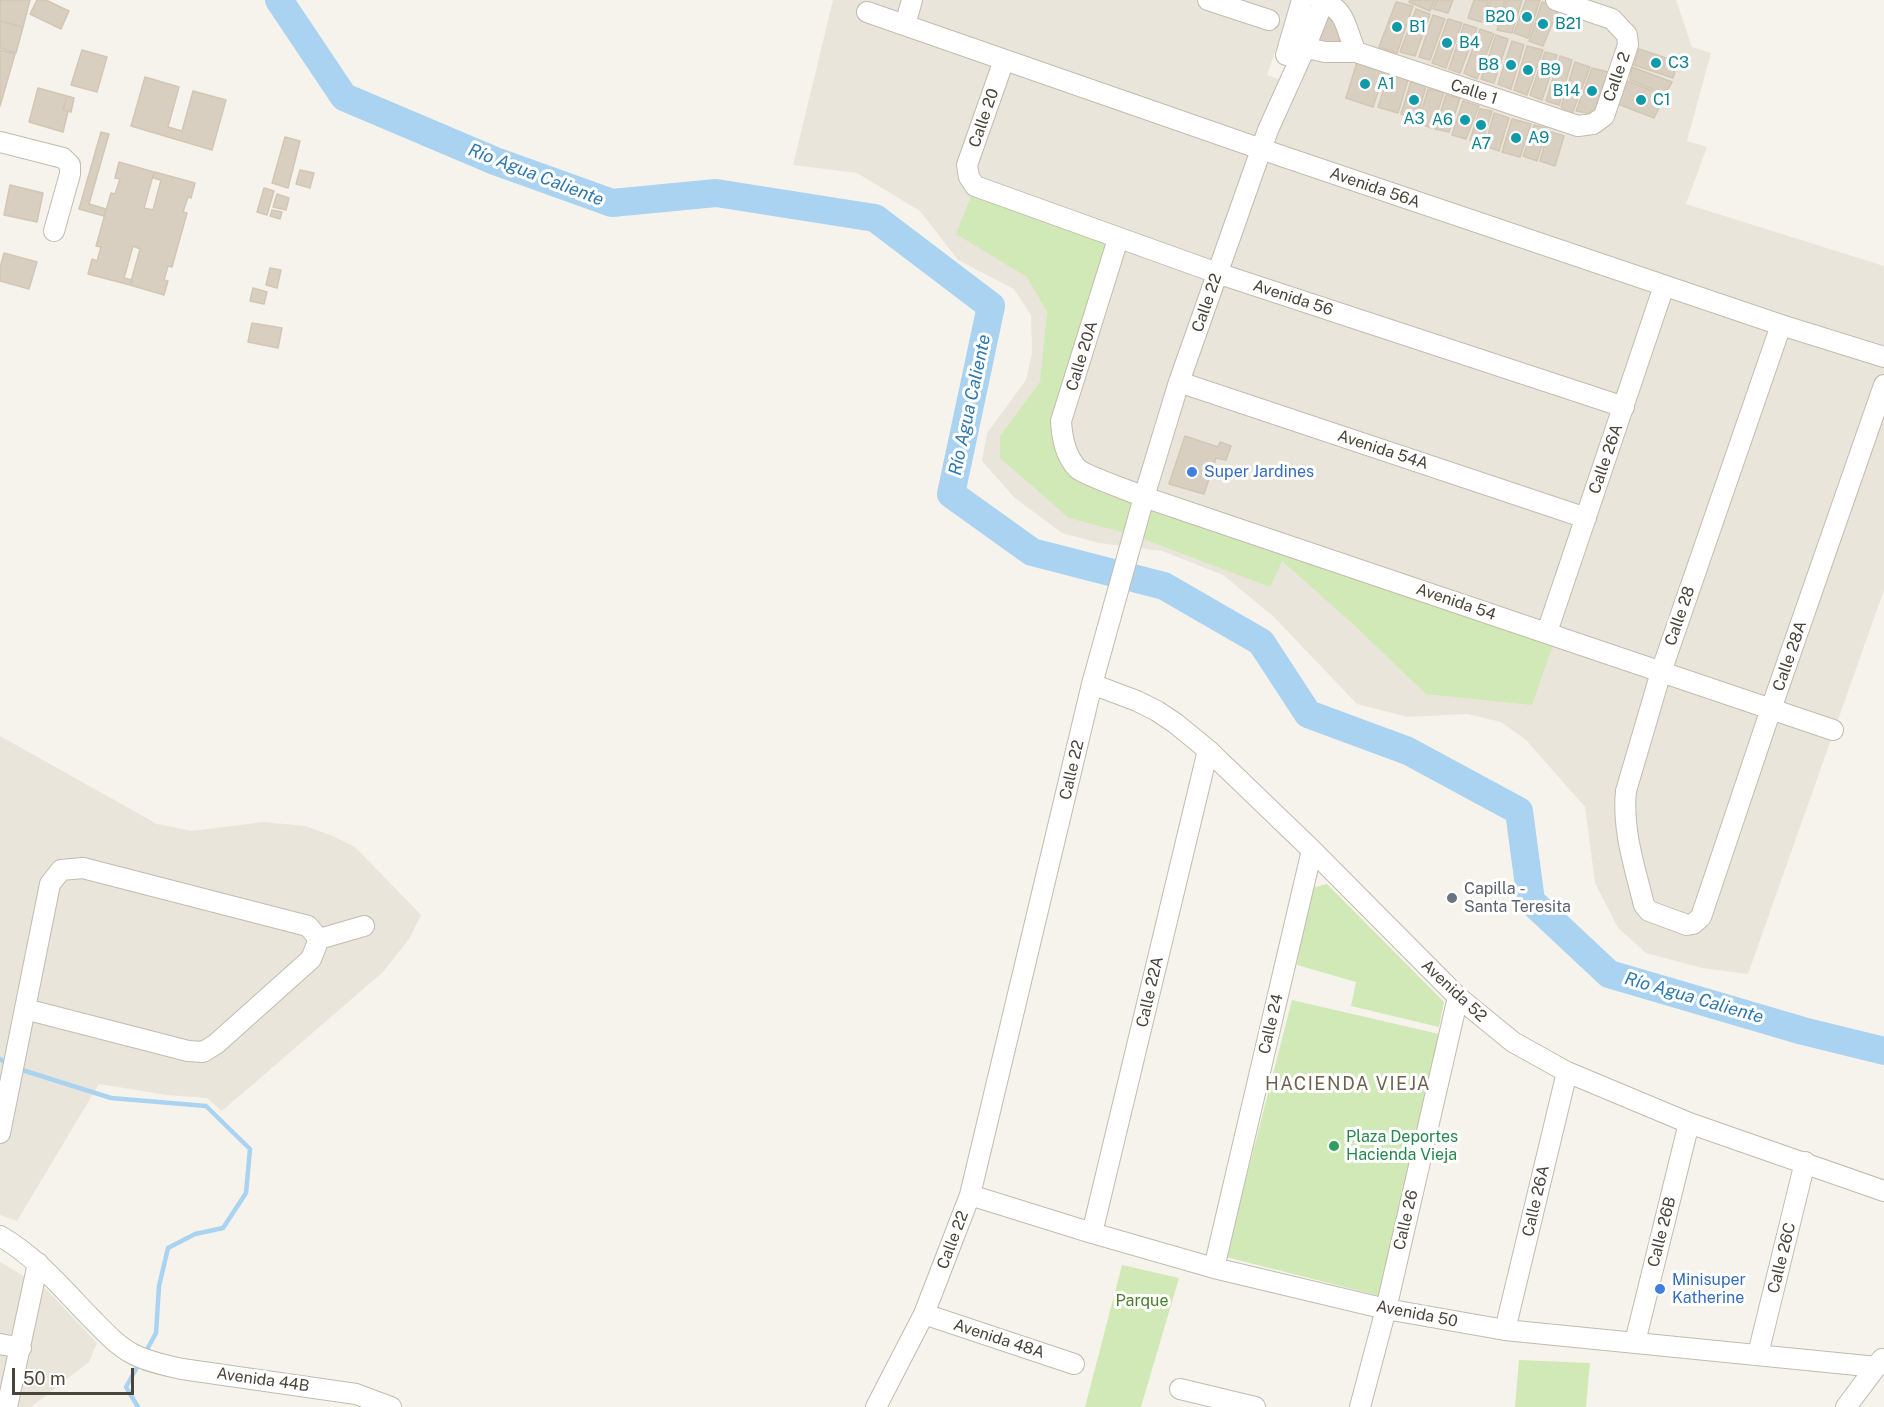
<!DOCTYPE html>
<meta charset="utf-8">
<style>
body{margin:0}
#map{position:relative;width:1884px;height:1407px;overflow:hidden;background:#f6f3ec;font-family:"Public Sans",sans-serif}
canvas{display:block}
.scale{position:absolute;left:12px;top:1368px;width:122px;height:27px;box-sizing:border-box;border:3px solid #4b4439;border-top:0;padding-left:8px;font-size:18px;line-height:21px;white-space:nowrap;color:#4b4439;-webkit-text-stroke:4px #fff;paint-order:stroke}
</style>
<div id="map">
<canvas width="1884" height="1407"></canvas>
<div class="scale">50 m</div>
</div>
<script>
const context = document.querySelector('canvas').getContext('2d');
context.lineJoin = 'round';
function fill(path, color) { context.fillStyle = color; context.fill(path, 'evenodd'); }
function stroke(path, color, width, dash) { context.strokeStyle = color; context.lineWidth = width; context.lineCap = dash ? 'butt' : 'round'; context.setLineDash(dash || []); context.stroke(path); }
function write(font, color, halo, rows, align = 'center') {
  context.font = font + ' "Public Sans",sans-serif'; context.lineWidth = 6; context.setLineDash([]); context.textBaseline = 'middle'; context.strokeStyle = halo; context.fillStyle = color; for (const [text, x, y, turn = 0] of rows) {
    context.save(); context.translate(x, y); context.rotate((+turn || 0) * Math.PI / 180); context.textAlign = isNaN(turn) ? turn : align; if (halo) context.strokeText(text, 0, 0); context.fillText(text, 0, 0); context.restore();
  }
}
fill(new Path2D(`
 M 833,0 L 1293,0 L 1267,75 L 1300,87 L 1332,0 L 1676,0 L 1692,47 L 1711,53 L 1687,141 L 1707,147 L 1686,204 L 1884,266 L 1884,590 L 1748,974 L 1702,968 L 1646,953 L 1618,928 L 1595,883 L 1585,807 L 1526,740 L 1501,722 L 1467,714 L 1408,717 L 1357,704 L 1274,617 L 1223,575 L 1162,551 L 1099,543 L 1062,533 L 1015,498 L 982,461 L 987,433 L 1026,380 L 1032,353 L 1031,315 L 1014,289 L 958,260 L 920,211 L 857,173 L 793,165 Z
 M 0,736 L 157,824 L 192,831 L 264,822 L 305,826 L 333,836 L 355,847 L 421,915 L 409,939 L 383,972 L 222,1111 L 207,1098 L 167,1095 L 99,1084 L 17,1221 L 0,1215 Z
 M 0,1262 L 47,1290 L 97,1343 L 89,1362 L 31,1407 L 0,1407 Z`), '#eae5da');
fill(new Path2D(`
 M 975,186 L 1118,239 L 1061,421 L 1072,461 L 1556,636 L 1532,705 L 1426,694 L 1353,624 L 1282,561 L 1270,587 L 1133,535 L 1069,518 L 1000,458 L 1000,436 L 1040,382 L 1047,312 L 1027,277 L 956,234 Z
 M 1327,884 L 1444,1002 L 1439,1027 L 1351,1006 L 1356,982 L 1297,965 L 1311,888 Z
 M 1292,1000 L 1439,1034 L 1380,1296 L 1226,1257 Z
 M 1122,1265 L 1179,1278 L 1141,1407 L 1085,1407 Z
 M 1519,1360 L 1590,1363 L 1586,1407 L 1515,1407 Z`), '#d1e9b6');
stroke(new Path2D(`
 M 0,1059 L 8,1064
 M 19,1069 L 111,1098 L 206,1106 L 250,1149 L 246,1193 L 223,1228 L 195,1234 L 168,1248 L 159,1286 L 156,1333 L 144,1355
 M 138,1407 L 126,1387 L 140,1362`), '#aad3f1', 4.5);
stroke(new Path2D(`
 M 279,0 L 344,97 L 495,161 L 612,203 L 716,193 L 875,218 L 991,306 L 951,494 L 1032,552 L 1164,586 L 1261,642 L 1308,714 L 1408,751 L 1519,811 L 1531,901 L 1609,974 L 1803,1031 L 1884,1051`), '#aad3f1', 28);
const building = new Path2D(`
 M 0,0 L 30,0 L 23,27 L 0,21 Z
 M 37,0 L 46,0 L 69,11 L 61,29 L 30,14 Z
 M 1410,0 L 1435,0 L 1430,11 L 1409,2 Z
 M 1437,0 L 1453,0 L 1448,13 L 1433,9 Z
 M 1474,0 L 1489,0 L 1481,22 L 1468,18 Z
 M 1491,0 L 1505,0 L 1498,25 L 1483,22 Z
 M 1507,0 L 1522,0 L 1512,33 L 1497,30 Z
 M 1526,0 L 1540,0 L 1528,38 L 1514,33 Z
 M 1396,2 L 1413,6 L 1397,53 L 1379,47 Z
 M 1542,2 L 1559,8 L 1543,46 L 1529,41 Z
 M 1416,9 L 1430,14 L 1415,56 L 1400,52 Z
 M 1323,15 L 1344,27 L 1337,48 L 1312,41 Z
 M 1433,15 L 1445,19 L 1430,60 L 1419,57 Z
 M 1448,19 L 1462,23 L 1446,68 L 1432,63 Z
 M 0,21 L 23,27 L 16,53 L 0,48 Z
 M 1464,24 L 1477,28 L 1460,73 L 1449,69 Z
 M 1480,29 L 1494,34 L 1477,79 L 1464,73 Z
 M 1496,35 L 1508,39 L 1494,83 L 1481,79 Z
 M 1512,41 L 1524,45 L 1511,89 L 1498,84 Z
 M 1527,46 L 1543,50 L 1527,95 L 1514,90 Z
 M 1639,49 L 1678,62 L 1673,78 L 1634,65 Z
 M 0,50 L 15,54 L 0,106 Z
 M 82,50 L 107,57 L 97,92 L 71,85 Z
 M 1545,52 L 1557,55 L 1542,100 L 1530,95 Z
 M 1560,56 L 1572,60 L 1559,105 L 1546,101 Z
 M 1357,62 L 1385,71 L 1373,107 L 1346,98 Z
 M 1575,62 L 1590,67 L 1572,114 L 1561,107 Z
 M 1632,67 L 1672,82 L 1665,94 L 1630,80 Z
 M 1592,68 L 1608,72 L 1593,114 L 1576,111 Z
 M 1389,74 L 1408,80 L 1398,113 L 1378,107 Z
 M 145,77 L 179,87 L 168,127 L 182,131 L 193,91 L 226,100 L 212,150 L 131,126 Z
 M 1411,81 L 1426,86 L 1417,119 L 1401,114 Z
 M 1627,81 L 1665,96 L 1654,118 L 1618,104 Z
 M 38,88 L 67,96 L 63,110 L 68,111 L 63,132 L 29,122 Z
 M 1428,89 L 1444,92 L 1432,128 L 1418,123 Z
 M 1446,95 L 1460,98 L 1449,132 L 1435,129 Z
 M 67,96 L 74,98 L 71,112 L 63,110 Z
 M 1463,101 L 1479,106 L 1466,139 L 1452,135 Z
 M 1480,109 L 1492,111 L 1482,143 L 1470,140 Z
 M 1494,113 L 1509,118 L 1499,151 L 1485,146 Z
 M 1512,119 L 1531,124 L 1520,157 L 1502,152 Z
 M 1534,125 L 1547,128 L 1537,161 L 1523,156 Z
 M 1548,131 L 1564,136 L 1555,166 L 1540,161 Z
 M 101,132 L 109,134 L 89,204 L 106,209 L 104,216 L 79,209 Z
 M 285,137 L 300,141 L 288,188 L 272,183 Z
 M 119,162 L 154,172 L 144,208 L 153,210 L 161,180 L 153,178 L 155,172 L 195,183 L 191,198 L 188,197 L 183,212 L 187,213 L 172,267 L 168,266 L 164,280 L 168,281 L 164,295 L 130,285 L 140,249 L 133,246 L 124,278 L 132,280 L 130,285 L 88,274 L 92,259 L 97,261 L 101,247 L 96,246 L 111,193 L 115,194 L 120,179 L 115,178 Z
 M 300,170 L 314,173 L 310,188 L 296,184 Z
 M 10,185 L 43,193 L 37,222 L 4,215 Z
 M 264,188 L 274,191 L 267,215 L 257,212 Z
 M 277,194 L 289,198 L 286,210 L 273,207 Z
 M 272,210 L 282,212 L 280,219 L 270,216 Z
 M 4,253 L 37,262 L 29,289 L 0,281 L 0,268 Z
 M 270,268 L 281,270 L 277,288 L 266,285 Z
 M 253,288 L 267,292 L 264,304 L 250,301 Z
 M 252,323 L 282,328 L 278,348 L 248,342 Z
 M 1185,436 L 1218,447 L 1220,442 L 1231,446 L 1226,460 L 1216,458 L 1204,494 L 1169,484 Z`);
fill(building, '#d8cfc1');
stroke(building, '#d2c7b4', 1.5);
const minor = new Path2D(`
 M 1208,0 L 1269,20
 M 1320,0 C 1348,10 1345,29 1356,52
 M 867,12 L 1261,149 L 1781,325 L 1884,357
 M 905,25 L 912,0
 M 1289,44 L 1325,52 L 1356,52 L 1578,126 L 1593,124 L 1604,116 L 1628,45 L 1627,35 L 1612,19 L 1556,0
 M 1286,55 L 1302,0
 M 1004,60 L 967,165 L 969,177 L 975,186 L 1217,273 L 1624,407
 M 0,142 L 63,158 L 70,165 L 70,174 L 54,231
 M 1118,239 L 1061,421 C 1062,438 1065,456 1078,469 C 1086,476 1131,491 1144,497 L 1833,730
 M 1781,325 L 1661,672 L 1626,791 C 1622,830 1635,868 1644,905 L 1649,911 L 1687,925 L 1693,924 L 1701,917 L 1771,709 L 1884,385
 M 1179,382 L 1586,518
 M 1547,632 L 1664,286
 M 1092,684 L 1137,701 L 1157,711 L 1175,723 L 1208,750 L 1312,850 L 1458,997 L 1513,1042 L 1567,1072 L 1689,1123 L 1884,1191
 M 319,939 L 364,926
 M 25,1009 L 188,1051 L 203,1052 L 216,1044 L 311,959 L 319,939
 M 0,1133 L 50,884 L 61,870 L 83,868 L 308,926 L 319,939
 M 970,1195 L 1092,1233 L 1214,1268 L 1386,1309 L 1505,1330 L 1877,1367
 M 1092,1233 L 1208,750
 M 0,1236 C 35,1256 62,1288 90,1317 C 103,1330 116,1345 133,1354 C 148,1362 165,1365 182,1369 L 356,1394 L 391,1407
 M 1214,1268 L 1312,850
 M 924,1314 L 1074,1364
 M 1505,1330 L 1567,1072
 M 1635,1342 L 1689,1123
 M 0,1344 L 21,1348
 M 1758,1354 L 1805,1162
 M 1180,1389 L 1255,1407
 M 7,1407 L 38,1263
 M 876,1407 L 924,1314 L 970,1195 L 1092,684 L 1144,497 L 1179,382 L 1268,130 L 1305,48 L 1324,0
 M 1360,1407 L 1386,1309 L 1458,997
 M 1846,1407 L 1882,1359`);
stroke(minor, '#c2bbae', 22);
stroke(minor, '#fff', 20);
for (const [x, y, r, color] of [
 [1527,17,6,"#0f9aa8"],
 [1543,24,6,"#0f9aa8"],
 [1397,27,6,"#0f9aa8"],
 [1447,43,6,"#0f9aa8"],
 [1656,63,6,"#0f9aa8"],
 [1511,65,6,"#0f9aa8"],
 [1528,70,6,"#0f9aa8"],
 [1365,84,6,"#0f9aa8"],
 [1592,91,6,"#0f9aa8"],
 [1414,100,6,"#0f9aa8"],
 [1641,100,6,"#0f9aa8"],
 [1465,120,6,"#0f9aa8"],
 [1481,125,6,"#0f9aa8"],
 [1516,138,6,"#0f9aa8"],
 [1192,472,6,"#3f7fe0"],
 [1452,898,6,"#6b7280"],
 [1334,1146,6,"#2e9e5b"],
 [1660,1289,6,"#3f7fe0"]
]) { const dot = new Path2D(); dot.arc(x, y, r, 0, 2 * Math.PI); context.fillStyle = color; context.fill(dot); stroke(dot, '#fff', 2); }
write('16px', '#0d838f', '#fff', [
 ["B20",1515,17,"right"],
 ["B21",1555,24],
 ["B1",1409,27],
 ["B4",1459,43],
 ["C3",1668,63],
 ["B8",1499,65,"right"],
 ["B9",1540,70],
 ["A1",1377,84],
 ["B14",1580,91,"right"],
 ["C1",1653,100],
 ["A3",1414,119,"center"],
 ["A6",1453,120,"right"],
 ["A9",1528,138],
 ["A7",1481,144,"center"]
], 'left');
write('16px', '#4b4439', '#fff', [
 ["Calle 2",1617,77,-71],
 ["Calle 1",1474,92,18],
 ["Calle 20",984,118,-71],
 ["Avenida 56A",1375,188,19],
 ["Avenida 56",1293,298,18],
 ["Calle 22",1207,303,-71],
 ["Calle 20A",1082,356,-73],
 ["Avenida 54A",1383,450,18],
 ["Calle 26A",1606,459,-71],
 ["Avenida 54",1456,602,19],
 ["Calle 28",1680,616,-71],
 ["Calle 28A",1790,656,-71],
 ["Calle 22",1072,770,-77],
 ["Avenida 52",1454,991,43],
 ["Calle 22A",1150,992,-77],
 ["Calle 24",1271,1024,-77],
 ["Calle 26A",1536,1201,-77],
 ["Calle 26",1406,1220,-77],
 ["Calle 26B",1662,1232,-76],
 ["Calle 22",953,1240,-69],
 ["Calle 26C",1782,1258,-76],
 ["Avenida 50",1417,1314,11],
 ["Avenida 48A",999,1339,18],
 ["Avenida 44B",263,1380,8]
]);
write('16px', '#366cbe', '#fff', [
 ["Super Jardines",1204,472],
 ["Minisuper",1672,1280],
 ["Katherine",1672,1298]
], 'left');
write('16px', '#5b616d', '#fff', [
 ["Capilla -",1464,889],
 ["Santa Teresita",1464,907]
], 'left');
write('16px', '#27864d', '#fff', [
 ["Plaza Deportes",1346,1137],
 ["Hacienda Vieja",1346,1155]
], 'left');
write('16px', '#4a7e2b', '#fff', [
 ["Parque",1142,1301]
]);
write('italic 18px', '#2f79b0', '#fff', [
 ["Río Agua Caliente",536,175,21],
 ["Río Agua Caliente",970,405,-78],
 ["Río Agua Caliente",1694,998,16]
]);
context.letterSpacing = '1.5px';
write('18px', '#6d6250', '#fff', [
 ["HACIENDA VIEJA",1348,1084]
]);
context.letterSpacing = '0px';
</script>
